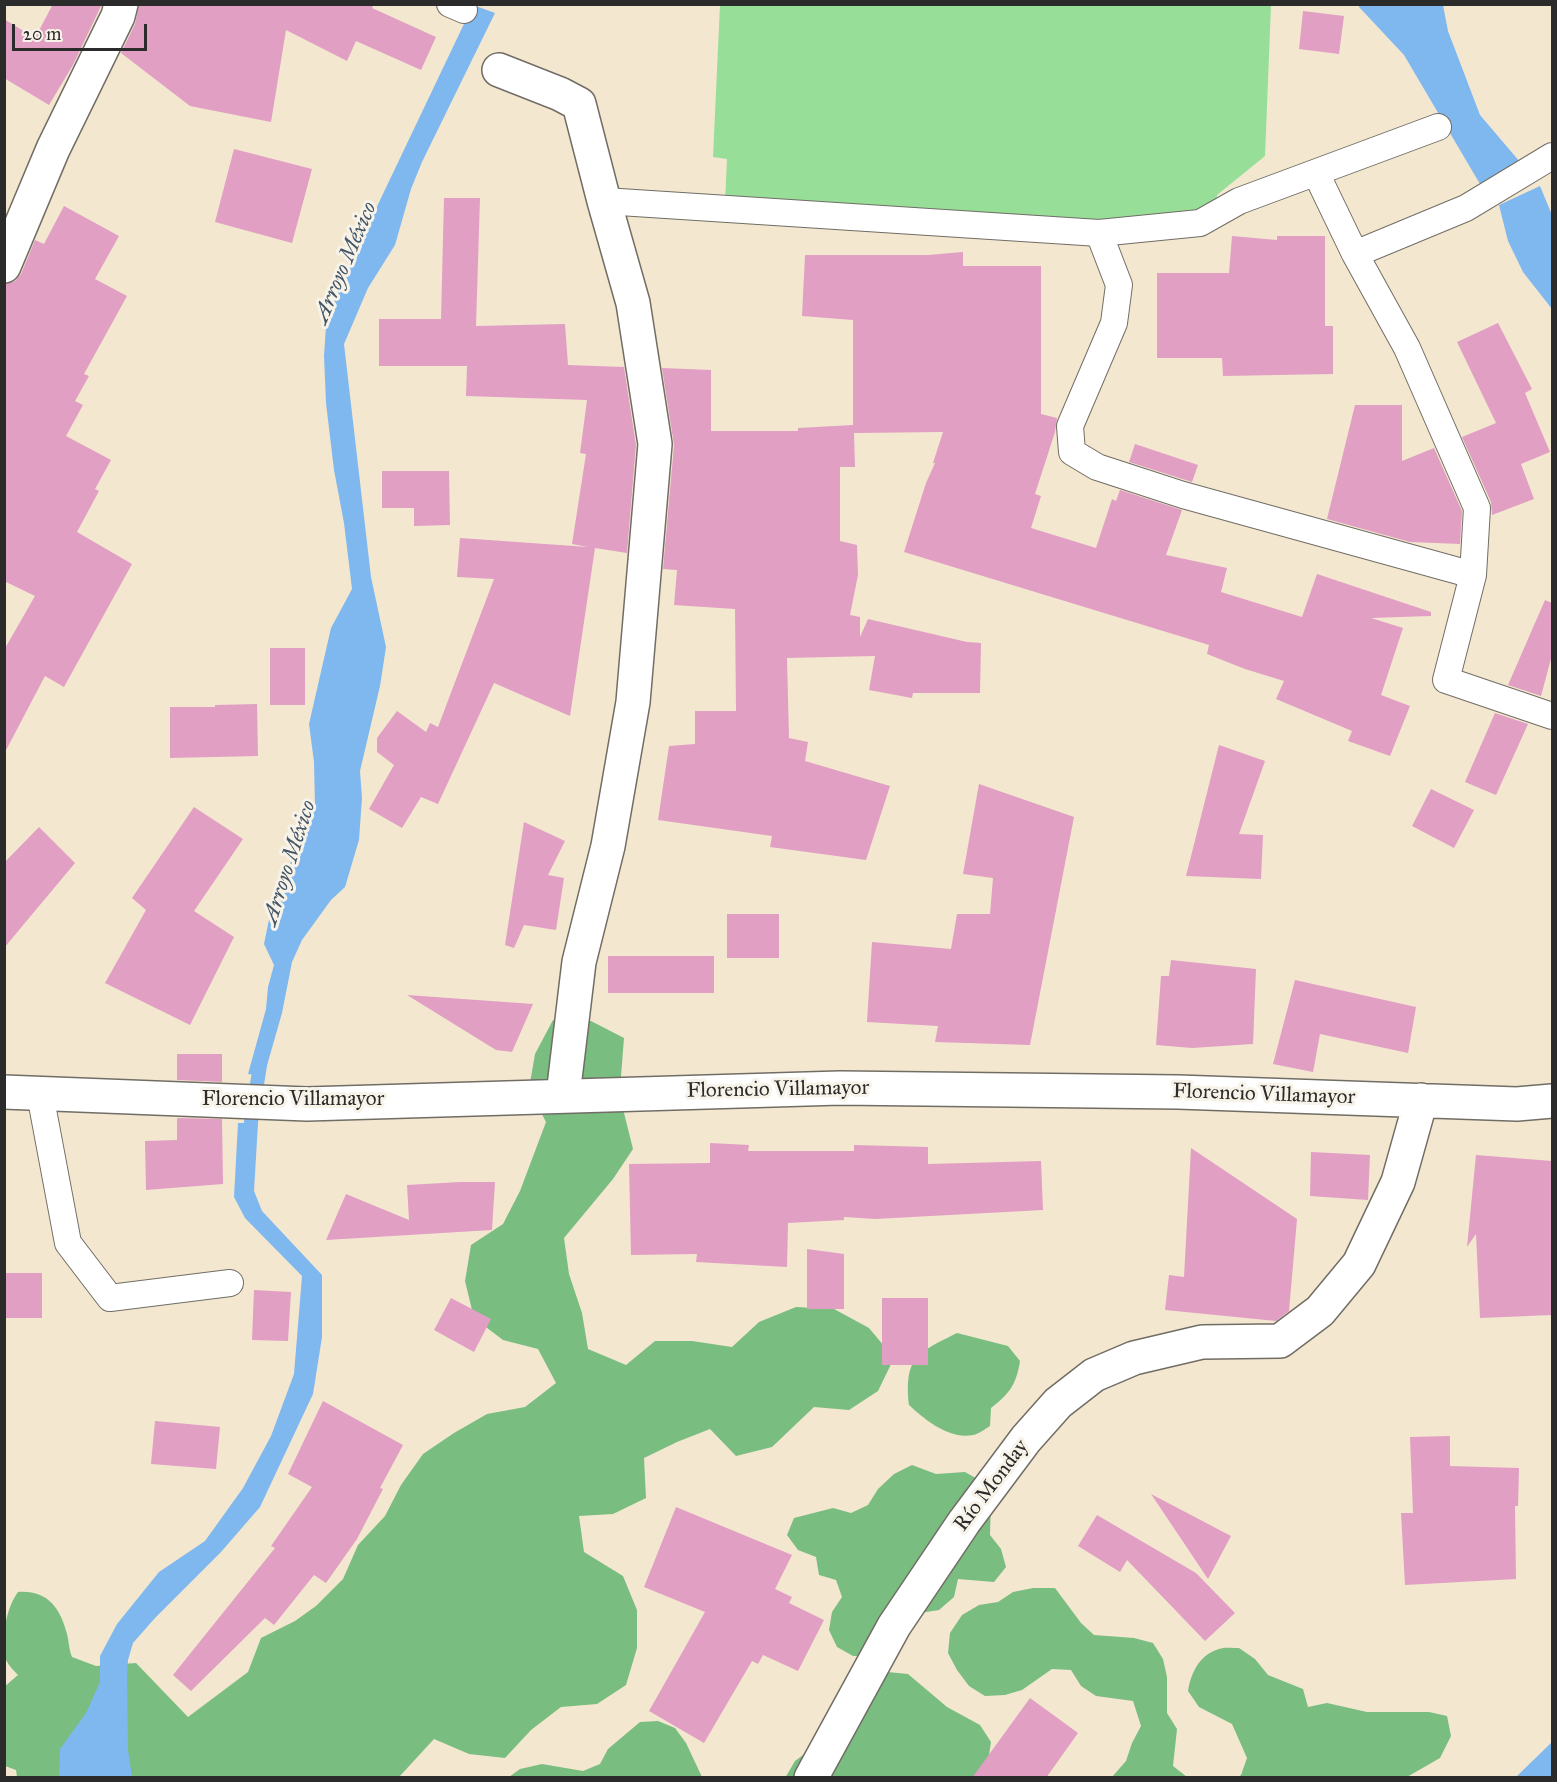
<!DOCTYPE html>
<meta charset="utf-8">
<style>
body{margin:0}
#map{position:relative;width:1557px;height:1782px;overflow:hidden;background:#f3e7d0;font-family:"IM FELL Great Primer",serif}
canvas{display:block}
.frame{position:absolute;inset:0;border:6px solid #2b2b2b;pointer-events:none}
.scale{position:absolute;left:12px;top:24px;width:135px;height:27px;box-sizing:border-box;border:3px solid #2b2b2b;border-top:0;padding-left:8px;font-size:18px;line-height:21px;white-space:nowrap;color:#2b2b2b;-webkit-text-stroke:4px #f7f3e8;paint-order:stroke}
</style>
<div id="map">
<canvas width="1557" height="1782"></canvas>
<div class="frame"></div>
<div class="scale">20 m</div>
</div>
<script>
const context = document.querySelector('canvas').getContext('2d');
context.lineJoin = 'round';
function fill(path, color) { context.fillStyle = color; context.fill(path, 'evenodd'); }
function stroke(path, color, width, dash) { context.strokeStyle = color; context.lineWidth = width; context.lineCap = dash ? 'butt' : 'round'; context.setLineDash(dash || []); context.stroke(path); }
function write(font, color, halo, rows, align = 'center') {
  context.font = font + ' "IM FELL Great Primer",serif'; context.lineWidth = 6; context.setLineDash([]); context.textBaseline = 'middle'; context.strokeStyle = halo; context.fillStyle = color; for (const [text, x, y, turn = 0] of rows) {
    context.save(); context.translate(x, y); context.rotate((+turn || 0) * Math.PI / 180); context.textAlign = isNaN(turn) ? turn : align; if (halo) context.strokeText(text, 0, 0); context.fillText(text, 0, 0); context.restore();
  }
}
fill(new Path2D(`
 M 720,5 L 1271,5 L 1265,156 L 1217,195 L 1214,228 L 725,203 L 727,159 L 713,157 Z`), '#97de99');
fill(new Path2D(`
 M 553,1020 L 591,1021 L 624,1038 L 621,1076 L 624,1113 L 633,1149 L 613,1179 L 564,1238 L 569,1274 L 582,1313 L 588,1349 L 626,1365 L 655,1341 L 692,1341 L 732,1347 L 759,1322 L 796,1307 L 834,1309 L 869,1328 L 894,1358 L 878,1391 L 849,1410 L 814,1407 L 772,1447 L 736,1456 L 710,1429 L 677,1442 L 644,1458 L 646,1498 L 613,1514 L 579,1516 L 584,1552 L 623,1576 L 637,1610 L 637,1648 L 626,1685 L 597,1704 L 561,1707 L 531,1730 L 505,1758 L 469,1754 L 434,1739 L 399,1777 L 17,1777 L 16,1770 L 5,1766 L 4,1687 L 18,1675 C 14,1671 9,1666 6,1660 C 0,1641 6,1608 18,1592 C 47,1590 60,1607 67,1634 C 69,1642 69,1650 72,1657 L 96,1666 L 136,1663 L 188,1717 L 248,1672 L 261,1638 L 295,1621 L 316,1606 L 343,1579 L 358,1545 L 385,1516 L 401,1485 L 423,1454 L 454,1433 L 487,1414 L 525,1407 L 556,1383 L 538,1349 L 503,1340 L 474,1318 L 465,1281 L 471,1245 L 503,1224 L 520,1191 L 546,1122 L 529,1089 L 535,1054 Z
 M 957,1333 L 1008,1346 L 1020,1361 C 1016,1385 1010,1393 991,1408 L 990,1426 C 985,1429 979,1434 973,1435 C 950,1440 925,1420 909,1405 C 904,1356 918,1353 957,1333 Z
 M 912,1465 L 936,1474 L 965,1472 L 981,1481 L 991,1497 L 990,1535 L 1001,1549 L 1006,1567 L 994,1582 L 958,1579 L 954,1597 L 939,1610 L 920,1613 L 872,1656 L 853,1656 L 837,1647 L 829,1630 L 832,1612 L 842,1597 L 836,1580 L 819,1575 L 816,1557 L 798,1550 L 787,1535 L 794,1518 L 833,1508 L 851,1513 L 868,1505 L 878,1489 L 894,1474 Z
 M 1033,1588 L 1055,1588 L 1081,1623 L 1094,1635 L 1134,1638 L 1153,1643 L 1163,1659 L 1167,1677 L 1167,1713 L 1177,1729 L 1173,1766 L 1187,1777 L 1112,1777 L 1126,1761 L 1132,1743 L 1141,1726 L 1133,1701 L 1096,1696 L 1081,1686 L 1071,1670 L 1052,1669 L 1022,1690 L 1005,1695 L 985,1696 L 969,1686 L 957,1670 L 948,1653 L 950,1633 L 962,1615 L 979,1605 L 998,1602 L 1013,1592 Z
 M 1239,1648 L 1255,1659 L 1268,1675 L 1303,1689 L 1308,1707 L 1327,1703 L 1367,1712 L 1429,1712 L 1447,1716 L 1451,1736 L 1440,1758 L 1407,1777 L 1238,1777 L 1241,1775 L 1247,1758 L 1232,1724 L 1199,1707 L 1188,1691 C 1191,1673 1199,1655 1219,1649 C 1224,1647 1233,1648 1239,1648 Z
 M 877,1671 L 908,1674 L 947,1707 L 980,1725 L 991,1742 L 988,1762 L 974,1777 L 785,1778 L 795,1761 L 811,1749 Z
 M 658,1721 L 675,1728 L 686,1743 L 702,1777 L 509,1777 L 520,1769 L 542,1764 L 583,1771 L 600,1764 L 608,1749 L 640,1722 Z`), '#79bd81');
fill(new Path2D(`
 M 473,5 L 495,13 L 422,162 L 411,189 L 395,245 L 368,288 L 344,344 L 371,577 L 386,647 L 380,686 L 360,771 L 362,798 L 359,840 L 345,887 L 331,900 L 302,940 L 292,962 L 282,1013 L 264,1076 L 248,1074 L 266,1009 L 268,987 L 274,965 L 264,944 L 272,905 L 315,807 L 314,762 L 309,724 L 331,628 L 352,589 L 344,523 L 334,470 L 326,403 L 324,356 L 326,326 L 341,282 Z
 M 1359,5 L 1443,5 L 1448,31 L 1480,115 L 1520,162 L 1480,184 L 1404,55 L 1359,7 Z
 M 1540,186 L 1552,215 L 1552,309 L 1523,272 L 1508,241 L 1499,205 Z
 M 238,1123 L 258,1123 L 254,1191 L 262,1211 L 322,1275 L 322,1337 L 313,1394 L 260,1507 L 221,1552 L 155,1618 L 133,1643 L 128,1660 L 127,1678 L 128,1750 L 132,1777 L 59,1777 L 60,1749 L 86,1713 L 100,1682 L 100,1656 L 117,1624 L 159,1572 L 205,1541 L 243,1488 L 271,1436 L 294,1374 L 302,1276 L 245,1218 L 234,1197 Z
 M 1552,1742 L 1552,1777 L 1516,1777 Z`), '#7eb8ef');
stroke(new Path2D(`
 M 248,1141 L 261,1059`), '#7eb8ef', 14);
fill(new Path2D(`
 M 53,4 L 102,4 L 73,65 L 49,105 L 4,78 L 4,19 L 35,38 Z
 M 139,4 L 374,4 L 372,8 L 436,37 L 421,70 L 356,41 L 347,61 L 286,30 L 271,122 L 190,106 L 121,53 L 135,24 Z
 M 1303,11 L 1344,16 L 1339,54 L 1299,49 Z
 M 234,149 L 312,169 L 292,243 L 215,222 Z
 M 444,198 L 480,198 L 476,326 L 565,324 L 568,365 L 624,367 L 636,445 L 627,553 L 595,548 L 570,716 L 494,683 L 438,804 L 421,797 L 402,828 L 369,809 L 394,765 L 377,752 L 377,738 L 397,711 L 426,732 L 430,723 L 438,727 L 494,579 L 457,577 L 460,538 L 588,547 L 572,544 L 586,454 L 580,453 L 587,400 L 466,396 L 467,366 L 379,366 L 379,319 L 441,319 Z
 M 64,206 L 119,236 L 95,279 L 127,296 L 84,374 L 89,376 L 75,401 L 83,405 L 66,436 L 111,460 L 95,489 L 99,491 L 77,532 L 132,564 L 64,687 L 45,676 L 4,754 L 4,650 L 35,596 L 4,581 L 4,284 L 15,281 L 21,274 L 35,240 L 44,244 Z
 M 1232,236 L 1277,240 L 1277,236 L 1325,236 L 1325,326 L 1333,326 L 1333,374 L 1223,376 L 1222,358 L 1157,358 L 1157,273 L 1229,273 Z
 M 963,252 L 963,266 L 1041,266 L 1041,414 L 1057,418 L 1055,432 L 1035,494 L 1041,496 L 1031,528 L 1096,548 L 1112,499 L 1116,501 L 1120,490 L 1182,510 L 1166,555 L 1227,568 L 1221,592 L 1302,617 L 1317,574 L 1431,612 L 1431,616 L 1371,618 L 1403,628 L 1381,695 L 1410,706 L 1390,756 L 1348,741 L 1352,731 L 1276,699 L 1284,681 L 1245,669 L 1207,654 L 1209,645 L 904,552 L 926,483 L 935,463 L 933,463 L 943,432 L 854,433 L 855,467 L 840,467 L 840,541 L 857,545 L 858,575 L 850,615 L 860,617 L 860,637 L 868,619 L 967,642 L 981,643 L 980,693 L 913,693 L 912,698 L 869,690 L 875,656 L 787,658 L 789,738 L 808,742 L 805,761 L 890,786 L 866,860 L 770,847 L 772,836 L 658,820 L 669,746 L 695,744 L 695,711 L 736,711 L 735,609 L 674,605 L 677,570 L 663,569 L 674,445 L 662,368 L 711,370 L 711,431 L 798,431 L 798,428 L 853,425 L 853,320 L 802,316 L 805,255 L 928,255 Z
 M 1498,323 L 1532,389 L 1525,393 L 1550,452 L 1521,464 L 1534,499 L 1492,515 L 1491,502 L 1462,437 L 1496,423 L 1457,342 Z
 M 1355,405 L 1402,405 L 1402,461 L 1434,448 L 1462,511 L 1460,544 L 1410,542 L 1327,519 Z
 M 1135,444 L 1198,465 L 1192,482 L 1129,462 Z
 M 382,471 L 449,471 L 450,525 L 414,526 L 414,508 L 382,508 Z
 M 1545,600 L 1552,603 L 1552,655 L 1541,696 L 1508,685 Z
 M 270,648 L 305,648 L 305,705 L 270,705 Z
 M 257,704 L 258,756 L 170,758 L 170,707 L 215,707 L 215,705 Z
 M 1495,713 L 1528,724 L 1496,795 L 1465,782 Z
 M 1219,745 L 1265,761 L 1239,834 L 1263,835 L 1261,879 L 1186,876 Z
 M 979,784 L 1074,817 L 1030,1045 L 935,1042 L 938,1026 L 867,1022 L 872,942 L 951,949 L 957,914 L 990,914 L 993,878 L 963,874 Z
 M 1431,789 L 1474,810 L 1454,848 L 1412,826 Z
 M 194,807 L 243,839 L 194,911 L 234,937 L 190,1025 L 105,983 L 146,910 L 132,898 Z
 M 524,822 L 565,841 L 548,875 L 564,878 L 556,930 L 524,925 L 514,948 L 505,945 Z
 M 39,827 L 75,863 L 4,948 L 4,863 Z
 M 727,914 L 779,914 L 779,958 L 727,958 Z
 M 608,956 L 714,956 L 714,993 L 608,993 Z
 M 1171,960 L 1256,969 L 1253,1044 L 1192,1048 L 1156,1045 L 1161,976 L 1169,976 Z
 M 1295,980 L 1416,1007 L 1408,1053 L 1320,1034 L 1313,1072 L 1273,1064 Z
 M 407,995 L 533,1004 L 512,1052 L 496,1050 Z
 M 177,1054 L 222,1054 L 222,1082 L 177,1080 Z
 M 177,1118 L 222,1119 L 223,1184 L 146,1190 L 145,1141 L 177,1140 Z
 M 710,1143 L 749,1145 L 748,1151 L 854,1151 L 854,1145 L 928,1147 L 928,1164 L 1041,1161 L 1043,1210 L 875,1219 L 844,1217 L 844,1220 L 788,1223 L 787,1267 L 696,1262 L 697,1254 L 631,1255 L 629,1164 L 710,1163 Z
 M 1191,1148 L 1297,1219 L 1289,1311 L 1276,1321 L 1165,1310 L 1169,1275 L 1184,1277 Z
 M 1311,1152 L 1370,1155 L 1368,1200 L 1310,1196 Z
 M 1476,1155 L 1552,1161 L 1552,1315 L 1480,1318 L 1476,1234 L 1467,1247 Z
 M 460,1182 L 495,1182 L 492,1230 L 326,1240 L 346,1194 L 409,1220 L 407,1185 Z
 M 807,1249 L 844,1254 L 844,1309 L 807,1309 Z
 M 4,1273 L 42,1273 L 42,1318 L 4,1318 Z
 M 254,1290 L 291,1292 L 288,1341 L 252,1340 Z
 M 451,1298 L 491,1319 L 474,1352 L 434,1330 Z
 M 882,1298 L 928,1298 L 928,1365 L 882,1365 Z
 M 323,1401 L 403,1445 L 380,1488 L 383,1489 L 357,1539 L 326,1583 L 314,1575 L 274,1625 L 265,1618 L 191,1691 L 173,1675 L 275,1548 L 271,1546 L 312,1487 L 288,1474 Z
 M 155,1421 L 220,1427 L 216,1469 L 151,1464 Z
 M 1450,1436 L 1450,1466 L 1519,1468 L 1518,1506 L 1515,1506 L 1516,1579 L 1405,1585 L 1401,1513 L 1413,1513 L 1410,1437 Z
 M 1151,1494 L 1231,1536 L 1208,1579 Z
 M 676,1507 L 792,1555 L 775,1589 L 792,1597 L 789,1603 L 824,1620 L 798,1671 L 763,1655 L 758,1664 L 752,1661 L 704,1743 L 649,1711 L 705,1612 L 644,1587 Z
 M 1097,1515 L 1196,1573 L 1235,1613 L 1205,1641 L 1127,1560 L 1120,1572 L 1078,1546 Z
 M 1030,1698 L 1078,1733 L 1046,1778 L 972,1778 Z`), '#e19fc4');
const service = new Path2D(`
 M 450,4 L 464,10
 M 1316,173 L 1355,254 L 1407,348 L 1477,508 L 1473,575 L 1446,680 L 1552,716
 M 604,201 L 1099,233 L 1200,223 L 1239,201 L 1438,127
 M 1099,233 L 1119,285 L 1114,323 L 1070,426 L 1072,452 L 1097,467 L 1183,495 L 1473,575
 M 1355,254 L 1466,208 L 1552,156
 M 40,1094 L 68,1243 L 110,1298 L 230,1283`);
const minor = new Path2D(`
 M 499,70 L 560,94 L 579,104 L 604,201 L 633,303 L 655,444 L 633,702 L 608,846 L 579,962 L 563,1095
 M 4,266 L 53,149 L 118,16 L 121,4
 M 4,1092 L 307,1104 L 840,1088 L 1178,1092 L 1517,1104 L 1552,1101
 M 811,1778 L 894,1626 L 964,1522 L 1026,1439 L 1058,1403 L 1094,1375 L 1134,1358 L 1202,1342 L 1280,1341 L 1320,1311 L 1359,1264 L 1398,1182 L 1421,1100`);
stroke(service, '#716d65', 28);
stroke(minor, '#716d65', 36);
stroke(service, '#fff', 26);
stroke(minor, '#fff', 33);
write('21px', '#2b2b2b', '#f7f3e8', [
 ["Florencio Villamayor",778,1090,-1],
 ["Florencio Villamayor",1264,1095,2],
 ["Florencio Villamayor",293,1100],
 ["Río Monday",992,1486,-53]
]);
write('italic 22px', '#456', '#f7f3e8', [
 ["Arroyo México",346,263,-67],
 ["Arroyo México",290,863,-72]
]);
</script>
